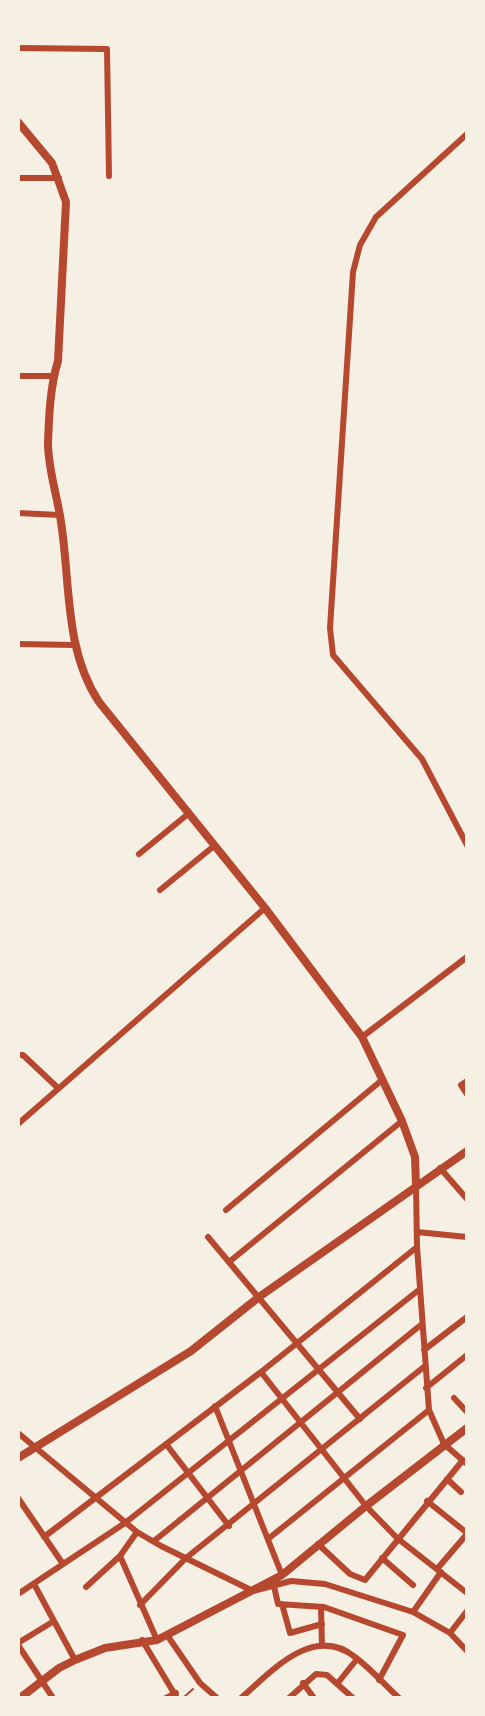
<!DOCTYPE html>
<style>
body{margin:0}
#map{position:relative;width:485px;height:1716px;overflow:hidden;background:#f6efe4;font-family:"Public Sans",sans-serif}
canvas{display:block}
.frame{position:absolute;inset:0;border:20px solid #f6efe4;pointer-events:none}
</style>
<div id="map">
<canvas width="485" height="1716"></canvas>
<div class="frame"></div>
</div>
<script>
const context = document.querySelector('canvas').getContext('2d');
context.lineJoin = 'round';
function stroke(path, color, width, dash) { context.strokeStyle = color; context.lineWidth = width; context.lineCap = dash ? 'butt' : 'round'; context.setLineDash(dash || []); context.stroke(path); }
stroke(new Path2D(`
 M 184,1697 L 193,1689`), '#b5482f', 2);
stroke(new Path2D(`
 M 18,48 L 107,49 L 109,176
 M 467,134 L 376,217 L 360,245 L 353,272 L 330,628 L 333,655 L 422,759 L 467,845
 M 18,178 L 59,178
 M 18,376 L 54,376
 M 18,513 L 60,515
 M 18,644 L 74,645
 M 139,854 L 188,814
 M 160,890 L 214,846
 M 362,1037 L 467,957
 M 18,1055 L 23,1055 L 58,1088
 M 467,1081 L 461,1085 L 467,1094
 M 18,1124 L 265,908
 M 440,1168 L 467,1199
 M 416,1185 L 417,1247 L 429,1410 L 444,1444 L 467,1464
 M 226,1210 L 382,1080
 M 417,1232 L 467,1237
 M 208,1237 L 360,1419
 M 229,1262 L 402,1121
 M 424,1350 L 467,1317
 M 261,1372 L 366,1506 L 397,1538 L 467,1593
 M 426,1388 L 467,1355
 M 454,1398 L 467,1412
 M 215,1406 L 282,1575
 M 18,1433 L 137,1532 L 161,1546 L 253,1591 L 291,1581 L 325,1584 L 413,1612 L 450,1633 L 467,1651
 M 166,1444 L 229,1526
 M 447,1479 L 461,1492
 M 18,1498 L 63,1564
 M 427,1501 L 467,1533
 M 44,1537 L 261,1372 L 417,1247
 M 268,1539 L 429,1410
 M 154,1541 L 422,1324
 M 318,1544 L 350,1574 L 365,1580 L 463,1460
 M 120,1556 L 157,1640
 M 382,1558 L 413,1585
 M 437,1569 L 467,1534
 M 34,1584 L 75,1660
 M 274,1586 L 278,1604 L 324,1607 L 403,1635 L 379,1680
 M 86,1587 L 120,1556 L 137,1532
 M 18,1594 L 125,1523 L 420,1289
 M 282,1604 L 290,1633 L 322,1624
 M 140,1605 L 186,1558 L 425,1366
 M 321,1607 L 322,1646
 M 413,1612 L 441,1572
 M 450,1633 L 467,1611
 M 167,1635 L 200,1683 L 217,1698
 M 142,1640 L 177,1698
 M 18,1643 L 54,1621
 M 18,1645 L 53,1698
 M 303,1683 L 314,1698
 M 337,1684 L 357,1659
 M 166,1698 L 176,1693
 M 241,1698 C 270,1673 313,1623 355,1657 C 371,1669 384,1684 399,1698
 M 289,1698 L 316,1674 L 327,1675 L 353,1698`), '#b5482f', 6);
stroke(new Path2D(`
 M 18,122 L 52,163 L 66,202 L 58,361 C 50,387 49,416 48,443 C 48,467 56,492 60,516 C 71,578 63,648 99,702 L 265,908 L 362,1037 L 402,1121 L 415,1157 L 416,1185
 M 18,1458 L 191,1351 L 259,1297 L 467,1151
 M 20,1698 L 59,1668 L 75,1660 L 105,1648 L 157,1640 L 282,1575 L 366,1506 L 467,1428`), '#b5482f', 8);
</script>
